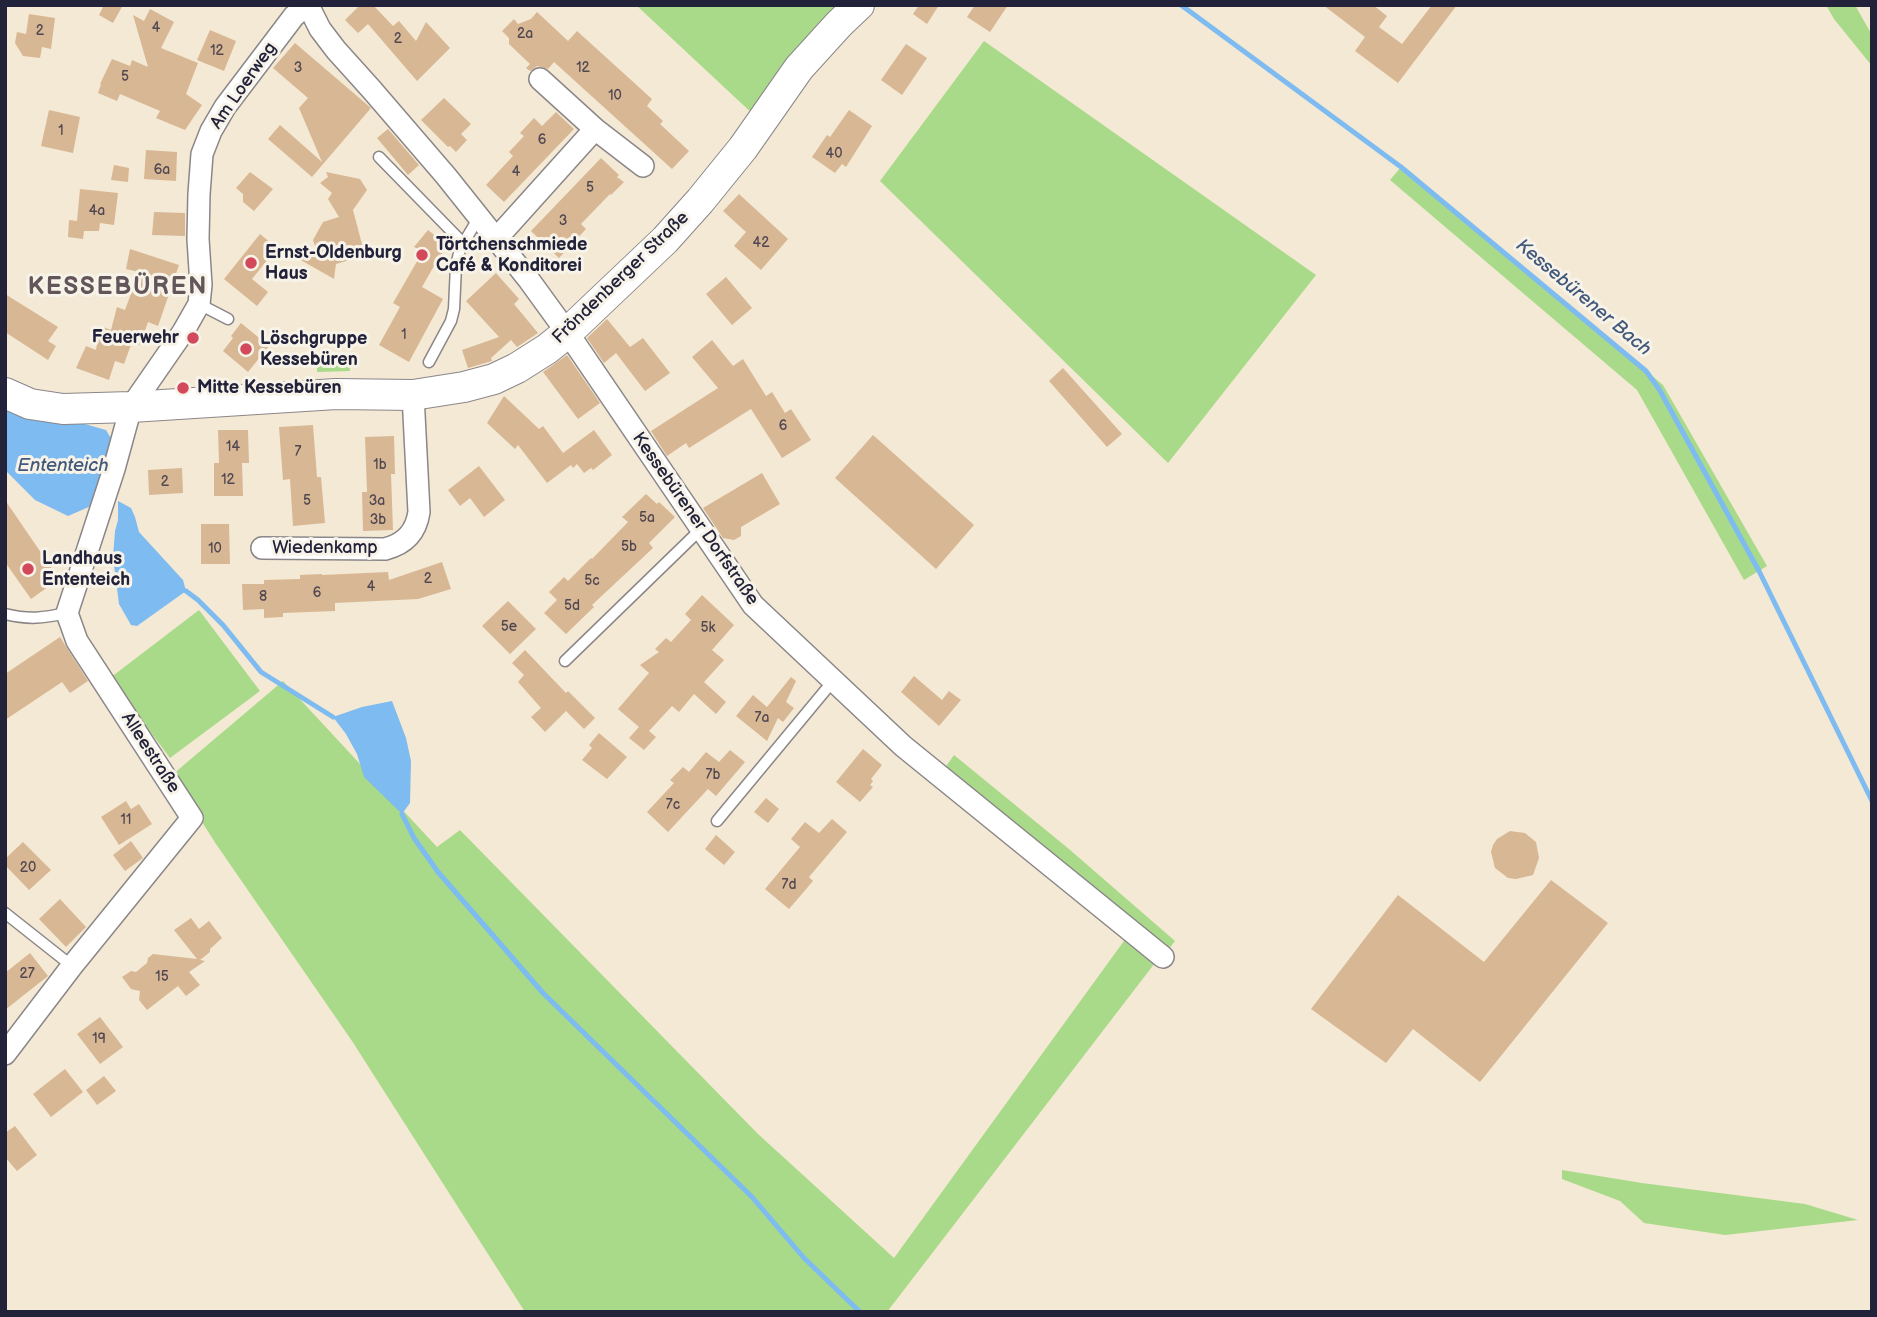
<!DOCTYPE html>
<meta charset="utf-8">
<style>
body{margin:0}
#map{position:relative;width:1877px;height:1317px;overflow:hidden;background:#f4e9d4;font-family:"Balsamiq Sans",sans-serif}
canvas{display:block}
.frame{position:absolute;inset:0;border:7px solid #22223b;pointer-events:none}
</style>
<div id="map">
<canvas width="1877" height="1317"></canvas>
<div class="frame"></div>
</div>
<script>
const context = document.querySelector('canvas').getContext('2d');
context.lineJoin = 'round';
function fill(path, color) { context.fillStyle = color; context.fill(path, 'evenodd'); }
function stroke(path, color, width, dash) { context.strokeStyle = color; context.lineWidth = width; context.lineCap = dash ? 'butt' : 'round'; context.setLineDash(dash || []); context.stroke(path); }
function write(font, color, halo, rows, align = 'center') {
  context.font = font + ' "Balsamiq Sans",sans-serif'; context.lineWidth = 6; context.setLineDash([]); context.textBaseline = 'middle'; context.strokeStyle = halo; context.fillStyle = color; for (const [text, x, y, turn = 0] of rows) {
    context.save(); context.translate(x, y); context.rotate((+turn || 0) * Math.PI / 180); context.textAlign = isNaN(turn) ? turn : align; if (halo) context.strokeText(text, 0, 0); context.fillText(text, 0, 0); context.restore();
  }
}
fill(new Path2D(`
 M 636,5 L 847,5 L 755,116 Z
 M 1826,5 L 1855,5 L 1872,35 L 1872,66 L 1834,19 Z
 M 984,41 L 1316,275 L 1168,463 L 880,181 Z
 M 1401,167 L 1663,385 L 1767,566 L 1744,580 L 1637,390 L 1390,180 Z
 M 349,360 L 350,371 L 317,372 L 317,362 Z
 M 199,610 L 260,691 L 170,758 L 110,678 Z
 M 283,681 L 437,847 L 460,830 L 758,1134 L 894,1258 L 1129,934 L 1158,959 L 887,1312 L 525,1312 L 352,1041 L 216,844 L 172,775 Z
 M 954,755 L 1069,849 L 1175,941 L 1164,955 L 942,772 Z
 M 1562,1170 L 1642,1183 L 1805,1204 L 1858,1220 L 1725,1235 L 1644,1223 L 1620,1201 L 1562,1179 Z`), '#a9da89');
fill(new Path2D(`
 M 10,407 L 34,420 L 59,423 L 81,423 L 106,430 L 115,445 L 91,506 L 68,516 L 35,500 L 5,470 L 5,412 Z
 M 118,501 L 131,508 L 135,517 L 139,532 L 183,580 L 186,591 L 137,626 L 131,625 L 119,604 L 113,557 L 115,531 L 118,520 Z
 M 392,701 L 406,738 L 411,761 L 410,803 L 402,814 L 364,777 L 357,754 L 346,734 L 333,717 L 362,707 Z`), '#7dbbf0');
stroke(new Path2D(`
 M 1181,5 L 1401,167 L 1646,371 L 1659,389 L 1759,571 L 1872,801
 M 186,591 L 198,600 L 223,625 L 261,672 L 333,717
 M 402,814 L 414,838 L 438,872 L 543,993 L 752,1197 L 804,1258 L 860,1312`), '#7dbbf0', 5);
fill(new Path2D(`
 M 104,5 L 123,5 L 113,23 L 99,15 Z
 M 360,5 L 373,5 L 393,26 L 399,21 L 416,41 L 426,22 L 450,48 L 417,81 L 368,24 L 358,33 L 345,20 Z
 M 919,5 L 939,5 L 927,24 L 913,14 Z
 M 975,5 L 1008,5 L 990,32 L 967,17 Z
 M 1323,5 L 1373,5 L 1387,16 L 1379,27 L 1402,44 L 1432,5 L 1457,5 L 1398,83 L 1355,51 L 1365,37 Z
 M 150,9 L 174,22 L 161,48 L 198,63 L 186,94 L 202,105 L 185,130 L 156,118 L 160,111 L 120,94 L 117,101 L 98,93 L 101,84 L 100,84 L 112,59 L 130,66 L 132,60 L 148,67 L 133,15 L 144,21 Z
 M 537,12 L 568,41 L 577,31 L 652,99 L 647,106 L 663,121 L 660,124 L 689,151 L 672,169 L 554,62 L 548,69 L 537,66 L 530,71 L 526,68 L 530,64 L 509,44 L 509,38 L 502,31 L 514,19 L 518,24 L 531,19 Z
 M 29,14 L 55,18 L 51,49 L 42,47 L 40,58 L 23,56 L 15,43 L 17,32 L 26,34 Z
 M 210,30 L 236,41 L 224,71 L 197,60 Z
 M 295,43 L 371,108 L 312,177 L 268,139 L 280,125 L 322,162 L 299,108 L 308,98 L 273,68 Z
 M 906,44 L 927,58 L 902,95 L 881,80 Z
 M 444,98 L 471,124 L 461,134 L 467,140 L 456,152 L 450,146 L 448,147 L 421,120 Z
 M 49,110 L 80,117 L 73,153 L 41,146 Z
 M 849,110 L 872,126 L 846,167 L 842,164 L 835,173 L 812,157 L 827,135 L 830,137 Z
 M 556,112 L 574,129 L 504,202 L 486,185 L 513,156 L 509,152 L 524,136 L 520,133 L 534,118 L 542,126 Z
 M 388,129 L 419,165 L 408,175 L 377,138 Z
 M 146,150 L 177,152 L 176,181 L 144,179 Z
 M 601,158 L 619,175 L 617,177 L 624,182 L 611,195 L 610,194 L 581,224 L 586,229 L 559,258 L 531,231 Z
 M 114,165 L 129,168 L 128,182 L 111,180 Z
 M 250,172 L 273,189 L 254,211 L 243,202 L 243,194 L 236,188 Z
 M 326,172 L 360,179 L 367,190 L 353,210 L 363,248 L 360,250 L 359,248 L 353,259 L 336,264 L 334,279 L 299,259 L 318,255 L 313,240 L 323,222 L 339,217 L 328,199 L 332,193 L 320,183 L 328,177 Z
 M 80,189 L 118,193 L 114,225 L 100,223 L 99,231 L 84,231 L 83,239 L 68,237 L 69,220 L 77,221 Z
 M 739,194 L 788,239 L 761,270 L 734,246 L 746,232 L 723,211 Z
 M 154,212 L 185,213 L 185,236 L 152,235 Z
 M 428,230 L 448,246 L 438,259 L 422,287 L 443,299 L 409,362 L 379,345 L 400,307 L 393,303 L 423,251 L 414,247 Z
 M 260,234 L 277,248 L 252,279 L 268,292 L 257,306 L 224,279 Z
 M 130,249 L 179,265 L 158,326 L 148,322 L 140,345 L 132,342 L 124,364 L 115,361 L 109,380 L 76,368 L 86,346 L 96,350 L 100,326 L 111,330 L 117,307 L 125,310 L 139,272 L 126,269 Z
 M 496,273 L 519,299 L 514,304 L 538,333 L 517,347 L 511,340 L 491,358 L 492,361 L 468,368 L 462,350 L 499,337 L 466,301 Z
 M 726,277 L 752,308 L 732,325 L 706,294 Z
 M 5,294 L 58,327 L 48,341 L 56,346 L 48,360 L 5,332 Z
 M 607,319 L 630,347 L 643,338 L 670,373 L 645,391 L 616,353 L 604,363 L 587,338 Z
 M 241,323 L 269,346 L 248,372 L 223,351 L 233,338 L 231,336 Z
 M 712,340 L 733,366 L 743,359 L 766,396 L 772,392 L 785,413 L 791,409 L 811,440 L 782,458 L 751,409 L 689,448 L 686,443 L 667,456 L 651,431 L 718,388 L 692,357 Z
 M 567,355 L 600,403 L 578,419 L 543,372 Z
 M 1063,368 L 1122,434 L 1107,447 L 1049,381 Z
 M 504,396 L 539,429 L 543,426 L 563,453 L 594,430 L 612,455 L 593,470 L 591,468 L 584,473 L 577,464 L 573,468 L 571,465 L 547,483 L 518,445 L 515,449 L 487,423 Z
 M 313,425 L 317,477 L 321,477 L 325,523 L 293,526 L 290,479 L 283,480 L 279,427 Z
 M 218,430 L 248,430 L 249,463 L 242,463 L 243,496 L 214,496 L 214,463 L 219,463 Z
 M 873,435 L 974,525 L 936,569 L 835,478 Z
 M 394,436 L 395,474 L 391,474 L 393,530 L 363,531 L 362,492 L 367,492 L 365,437 Z
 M 479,466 L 505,500 L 484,517 L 470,498 L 460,506 L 448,490 Z
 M 182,468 L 183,493 L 149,495 L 148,470 Z
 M 762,473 L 780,504 L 741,527 L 741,536 L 734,540 L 723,538 L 703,508 Z
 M 646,494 L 657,504 L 659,502 L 675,517 L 649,543 L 653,548 L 592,605 L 594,607 L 566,634 L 544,613 L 557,600 L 549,592 L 564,577 L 568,581 L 591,558 L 592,559 L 628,522 L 622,517 Z
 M 5,500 L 59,579 L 31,599 L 5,562 Z
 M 201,524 L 229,524 L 230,564 L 201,564 Z
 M 442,562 L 451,589 L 418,599 L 335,603 L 335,611 L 283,613 L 283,617 L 264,618 L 264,609 L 243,610 L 242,584 L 264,584 L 264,580 L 300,579 L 300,575 L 322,574 L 322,575 L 388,572 L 389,580 Z
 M 702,595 L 734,625 L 712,650 L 724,660 L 704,682 L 726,702 L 716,714 L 694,694 L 679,712 L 672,706 L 649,731 L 656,737 L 644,750 L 629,738 L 639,727 L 618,709 L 649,673 L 640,665 L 659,652 L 655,649 L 666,638 L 671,642 L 691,620 L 685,614 Z
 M 508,601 L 536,629 L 510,654 L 482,626 Z
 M 60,637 L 88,681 L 70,693 L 62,682 L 5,720 L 5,674 Z
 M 525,650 L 566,693 L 568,691 L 595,718 L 584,729 L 566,711 L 545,732 L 531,717 L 541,708 L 518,682 L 524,675 L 512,663 Z
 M 914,676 L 942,700 L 949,691 L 961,700 L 939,726 L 901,692 Z
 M 791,677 L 796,681 L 786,702 L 794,708 L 783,722 L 778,718 L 767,741 L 736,716 L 753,695 L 767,707 Z
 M 599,733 L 627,757 L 607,779 L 582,760 L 592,748 L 589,745 Z
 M 863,749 L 882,765 L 871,779 L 873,781 L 870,785 L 873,787 L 860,802 L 836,782 Z
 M 730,750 L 745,762 L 716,796 L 708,789 L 668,832 L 647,812 L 674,783 L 670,780 L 683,767 L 689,772 L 706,752 L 719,762 Z
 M 766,798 L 779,809 L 768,823 L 754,812 Z
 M 126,801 L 131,809 L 139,804 L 152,824 L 119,845 L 101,817 Z
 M 832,819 L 847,832 L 809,877 L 813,881 L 789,909 L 765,889 L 800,847 L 791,839 L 805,822 L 819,833 Z
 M 1510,831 L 1525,833 L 1536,842 L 1539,858 L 1533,875 L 1516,879 L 1508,878 L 1495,868 L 1491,852 L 1493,845 L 1497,839 Z
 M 716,835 L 735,852 L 724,865 L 705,849 Z
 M 131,841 L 143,858 L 125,871 L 113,855 Z
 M 23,842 L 51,870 L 29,890 L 5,865 L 5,859 Z
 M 1551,880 L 1608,923 L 1480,1082 L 1413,1029 L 1386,1063 L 1311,1009 L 1398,895 L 1484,962 Z
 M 60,899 L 86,927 L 66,947 L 39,919 Z
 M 191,918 L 199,929 L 209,921 L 222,938 L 210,949 L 210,952 L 200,960 L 205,961 L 189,972 L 200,985 L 186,996 L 178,986 L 147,1010 L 139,1000 L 140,991 L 131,989 L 122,977 L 131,971 L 136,972 L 147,963 L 148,958 L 153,954 L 197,959 L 174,930 Z
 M 30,953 L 48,976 L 5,1010 L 5,973 Z
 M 100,1017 L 123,1047 L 100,1064 L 77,1034 Z
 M 65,1069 L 83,1092 L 51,1117 L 33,1094 Z
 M 104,1076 L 116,1091 L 97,1105 L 86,1090 Z
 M 15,1126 L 37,1155 L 17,1171 L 5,1157 L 5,1133 Z`), '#d8b794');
const service = new Path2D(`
 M 379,157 L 463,243
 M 199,304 L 228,319
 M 429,362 L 451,321 L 454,309 L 456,266 L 460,249 L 479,217
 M 5,614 C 30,620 43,618 67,613
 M 565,661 L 701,529
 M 717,821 L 833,681
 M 5,913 L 72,966`);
const minor = new Path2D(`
 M 308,5 L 320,29 L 336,50 L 372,90 L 446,176 L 529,280 L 574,342 L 753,605 L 903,746 L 1163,957
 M 540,79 L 595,129 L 643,166
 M 496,239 L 595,129
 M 262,548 L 385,549 C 405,544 416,532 419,512 L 413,395
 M 5,1054 L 72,966 L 192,818 L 77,641 L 67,613 L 114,469 L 131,407 L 183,332 L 199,304 L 201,285 L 198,239 L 199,194 L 202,154 L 211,131 L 225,107 L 294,16 L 307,5`);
const secondary = new Path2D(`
 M 5,393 L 30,404 L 63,409 L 131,407 L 336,394 L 413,395 L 464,387 L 494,379 L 517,368 L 547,349 L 567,333 L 665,240 L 700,201 L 743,148 L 799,68 L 839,24 L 859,5`);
stroke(service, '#8b8688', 13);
stroke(minor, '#8b8688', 24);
stroke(secondary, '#8b8688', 32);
stroke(service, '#fff', 10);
stroke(minor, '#fff', 21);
stroke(secondary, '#fff', 30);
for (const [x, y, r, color] of [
 [422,255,7,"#d1495b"],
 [251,263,7,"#d1495b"],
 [193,338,7,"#d1495b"],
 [246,349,7,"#d1495b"],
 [183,388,7,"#d1495b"],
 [28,569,7,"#d1495b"]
]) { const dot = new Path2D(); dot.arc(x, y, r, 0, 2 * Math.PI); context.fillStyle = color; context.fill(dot); stroke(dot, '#f7f3e8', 2.5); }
write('14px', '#504751', null, [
 ["4",156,28],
 ["2",40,31],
 ["2a",525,34],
 ["2",398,39],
 ["12",217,51],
 ["3",298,68],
 ["12",583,68],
 ["5",125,77],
 ["10",615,96],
 ["1",61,131],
 ["6",542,140],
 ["40",834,154],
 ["6a",162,170],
 ["4",516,172],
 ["5",590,188],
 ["4a",97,211],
 ["3",563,221],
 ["42",761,243],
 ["1",404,335],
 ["6",783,426],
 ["14",233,447],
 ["7",298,452],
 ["1b",380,465],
 ["12",228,480],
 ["2",165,482],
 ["5",307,501],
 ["3a",377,501],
 ["5a",647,518],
 ["3b",378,520],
 ["5b",629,547],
 ["10",215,549],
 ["2",428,579],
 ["5c",592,581],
 ["4",371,587],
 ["6",317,593],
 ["8",263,597],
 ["5d",572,606],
 ["5e",509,627],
 ["5k",708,628],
 ["7a",762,718],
 ["7b",713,775],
 ["7c",673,805],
 ["11",126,820],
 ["20",28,868],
 ["7d",789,885],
 ["27",27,974],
 ["15",162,977],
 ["19",99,1039]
]);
write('18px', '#22223b', '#f7f3e8', [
 ["Am Loerweg",244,86,-55],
 ["Fröndenberger Straße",621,278,-44],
 ["Kessebürener Dorfstraße",695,519,55],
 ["Wiedenkamp",325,548],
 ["Alleestraße",150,753,57]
]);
write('bold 18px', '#22223b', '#f7f3e8', [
 ["Törtchenschmiede",436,245],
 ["Café & Konditorei",436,266],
 ["Ernst-Oldenburg",265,253],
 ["Haus",265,274],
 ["Feuerwehr",179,338,"right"],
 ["Löschgruppe",260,339],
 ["Kessebüren",260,360],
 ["Mitte Kessebüren",197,388],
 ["Landhaus",42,559],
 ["Ententeich",42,580]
], 'left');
write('italic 19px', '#42587a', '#f7f3e8', [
 ["Kessebürener Bach",1583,298,40],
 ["Ententeich",63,466]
]);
context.letterSpacing = '2px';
write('bold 24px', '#62565a', '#f7f3e8', [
 ["KESSEBÜREN",118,288]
]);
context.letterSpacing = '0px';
</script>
